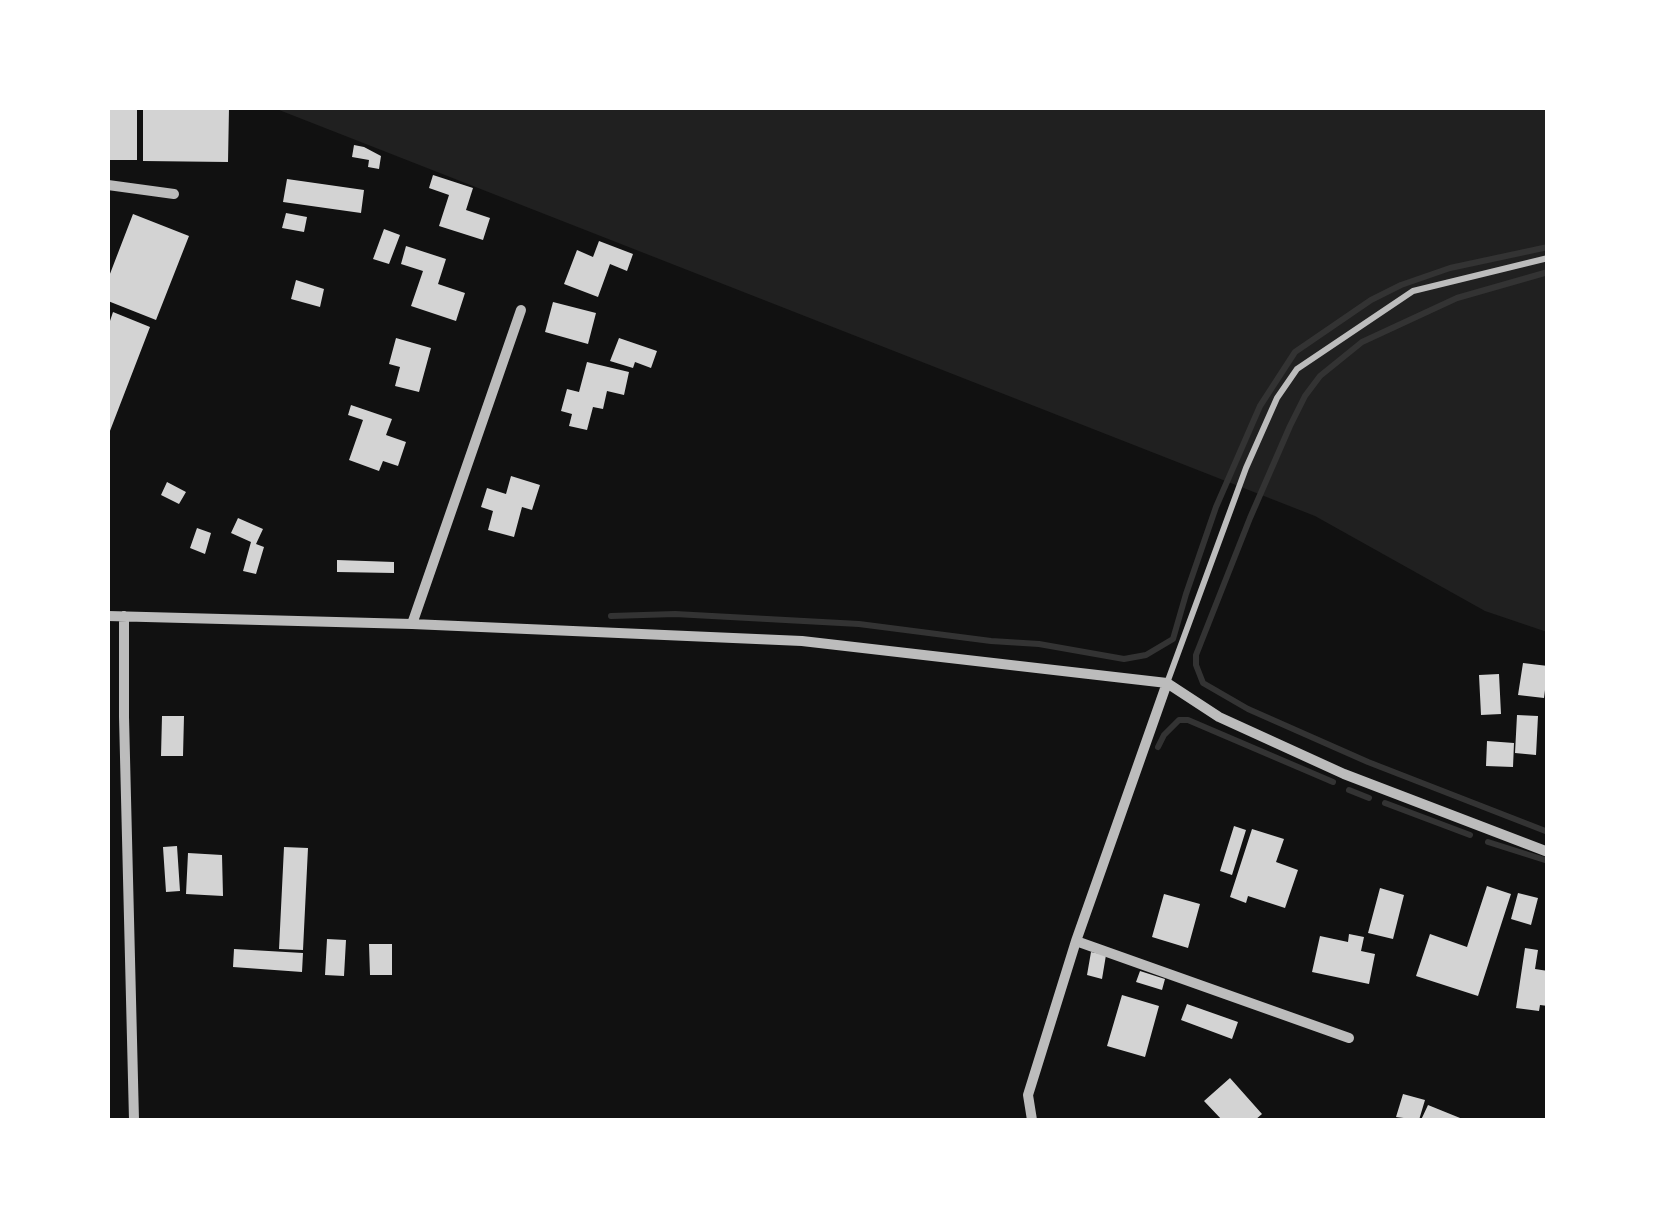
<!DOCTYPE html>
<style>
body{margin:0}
#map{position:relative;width:1655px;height:1228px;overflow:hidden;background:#111;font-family:Jost,sans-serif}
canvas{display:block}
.frame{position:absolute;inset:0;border:110px solid #fff;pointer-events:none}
</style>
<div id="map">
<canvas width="1655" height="1228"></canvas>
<div class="frame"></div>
</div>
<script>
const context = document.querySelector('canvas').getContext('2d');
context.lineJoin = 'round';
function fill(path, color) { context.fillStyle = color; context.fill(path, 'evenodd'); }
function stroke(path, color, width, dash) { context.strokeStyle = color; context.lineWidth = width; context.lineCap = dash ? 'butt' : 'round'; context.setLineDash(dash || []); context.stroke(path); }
fill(new Path2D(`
 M 274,108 L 1547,108 L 1547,632 L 1485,611 L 1315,516 Z`), '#202020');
stroke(new Path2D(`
 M 1548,272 L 1457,298 L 1362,342 L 1320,376 L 1305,396 L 1290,426 L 1250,518 L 1196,655 L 1196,665 L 1203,683 L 1248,709 L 1368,762 L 1548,832
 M 611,616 L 675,614 L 859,624 L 991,641 L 1039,644 L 1124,659 L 1146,655 L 1173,639 L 1186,594 L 1216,507 L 1260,406 L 1295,352 L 1371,300 L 1401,285 L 1450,268 L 1548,247
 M 1158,747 L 1164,735 L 1179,720 L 1188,720 L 1333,782
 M 1349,790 L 1369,798
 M 1385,803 L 1470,835
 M 1488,842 L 1548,861`), '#333', 6);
fill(new Path2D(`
 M 108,108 L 137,108 L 137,160 L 108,160 Z
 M 143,108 L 229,108 L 228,162 L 143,161 Z
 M 354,145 L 364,147 L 381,156 L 379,169 L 368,167 L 369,160 L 352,157 Z
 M 433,175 L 473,188 L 466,210 L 490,218 L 483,240 L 439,226 L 449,195 L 429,188 Z
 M 287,179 L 364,190 L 361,213 L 283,202 Z
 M 286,213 L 307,217 L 304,232 L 282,228 Z
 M 133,214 L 189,236 L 156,320 L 108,301 L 108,279 Z
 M 384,229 L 400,235 L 389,264 L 373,259 Z
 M 599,241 L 633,254 L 627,271 L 610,264 L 598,297 L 564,284 L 577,250 L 593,257 Z
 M 406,246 L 446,259 L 438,284 L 465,293 L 456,321 L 411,306 L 423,271 L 401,264 Z
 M 296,280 L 324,289 L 320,307 L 291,299 Z
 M 553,302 L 596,313 L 588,344 L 545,332 Z
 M 113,312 L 150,327 L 108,436 L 108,327 Z
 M 396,338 L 431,348 L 419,392 L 395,386 L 400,367 L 389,364 Z
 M 619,338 L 657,351 L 651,368 L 635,362 L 633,368 L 610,361 Z
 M 587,362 L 629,372 L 624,395 L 607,391 L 603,409 L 593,407 L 587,430 L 569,426 L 572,414 L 561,411 L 567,389 L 579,392 Z
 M 351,405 L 392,419 L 386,435 L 406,442 L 398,466 L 383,461 L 379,471 L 349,460 L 363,420 L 348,415 Z
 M 511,476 L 540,485 L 532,510 L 522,507 L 514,537 L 488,530 L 493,511 L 481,507 L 487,488 L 506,494 Z
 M 167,482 L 186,492 L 179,504 L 161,495 Z
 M 238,518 L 263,529 L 256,544 L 264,547 L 256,574 L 243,571 L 251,542 L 231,533 Z
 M 197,528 L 211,533 L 205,554 L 190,548 Z
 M 337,560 L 394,562 L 394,573 L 337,572 Z
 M 1523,663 L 1548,666 L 1544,698 L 1518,695 Z
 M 1499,674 L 1501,714 L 1481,715 L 1479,675 Z
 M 1517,715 L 1538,716 L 1536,755 L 1515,753 Z
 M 162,716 L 184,716 L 183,756 L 161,756 Z
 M 1487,741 L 1514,743 L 1513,767 L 1486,766 Z
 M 1234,826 L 1246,830 L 1232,875 L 1220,871 Z
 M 1252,829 L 1284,839 L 1276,862 L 1298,870 L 1285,908 L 1248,896 L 1246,903 L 1230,897 Z
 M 177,846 L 180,891 L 166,892 L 163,847 Z
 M 284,847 L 308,848 L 303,950 L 279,949 Z
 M 188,853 L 222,855 L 223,896 L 186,894 Z
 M 1487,886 L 1511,894 L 1478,996 L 1416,976 L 1430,934 L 1467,947 Z
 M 1380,888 L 1404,895 L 1393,939 L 1368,933 Z
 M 1518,893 L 1538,898 L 1531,925 L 1511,919 Z
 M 1164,894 L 1200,904 L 1188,948 L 1152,937 Z
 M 1349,934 L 1364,937 L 1361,951 L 1375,954 L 1369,984 L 1312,972 L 1320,936 L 1348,942 Z
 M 327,939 L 346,940 L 344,976 L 325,975 Z
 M 369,944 L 392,944 L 392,975 L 370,975 Z
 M 1525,948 L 1538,950 L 1535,969 L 1548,971 L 1548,1006 L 1540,1005 L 1539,1011 L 1516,1008 Z
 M 234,949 L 303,953 L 302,972 L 233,967 Z
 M 1091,952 L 1106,955 L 1102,979 L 1087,975 Z
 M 1140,971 L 1165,979 L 1162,990 L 1136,982 Z
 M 1122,995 L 1159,1006 L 1145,1057 L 1107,1046 Z
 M 1187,1004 L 1238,1022 L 1232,1039 L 1181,1020 Z
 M 1230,1078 L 1262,1114 L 1255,1120 L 1222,1120 L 1204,1101 Z
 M 1403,1094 L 1425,1100 L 1419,1120 L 1396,1117 Z
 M 1428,1105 L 1465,1120 L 1421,1120 Z`), '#d3d3d3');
stroke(new Path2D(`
 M 1167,683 L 1246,468 L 1277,398 L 1297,369 L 1413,291 L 1548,258`), '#bcbcbc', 6);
stroke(new Path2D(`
 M 108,185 L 174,194
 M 108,616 L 412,624 L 802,641 L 1167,683 L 1219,717 L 1344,774 L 1548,852
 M 124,616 L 124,717 L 134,1120
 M 412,624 L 521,310
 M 1076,941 L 1349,1038
 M 1032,1120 L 1028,1095 L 1076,941 L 1167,683`), '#bcbcbc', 10);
</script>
